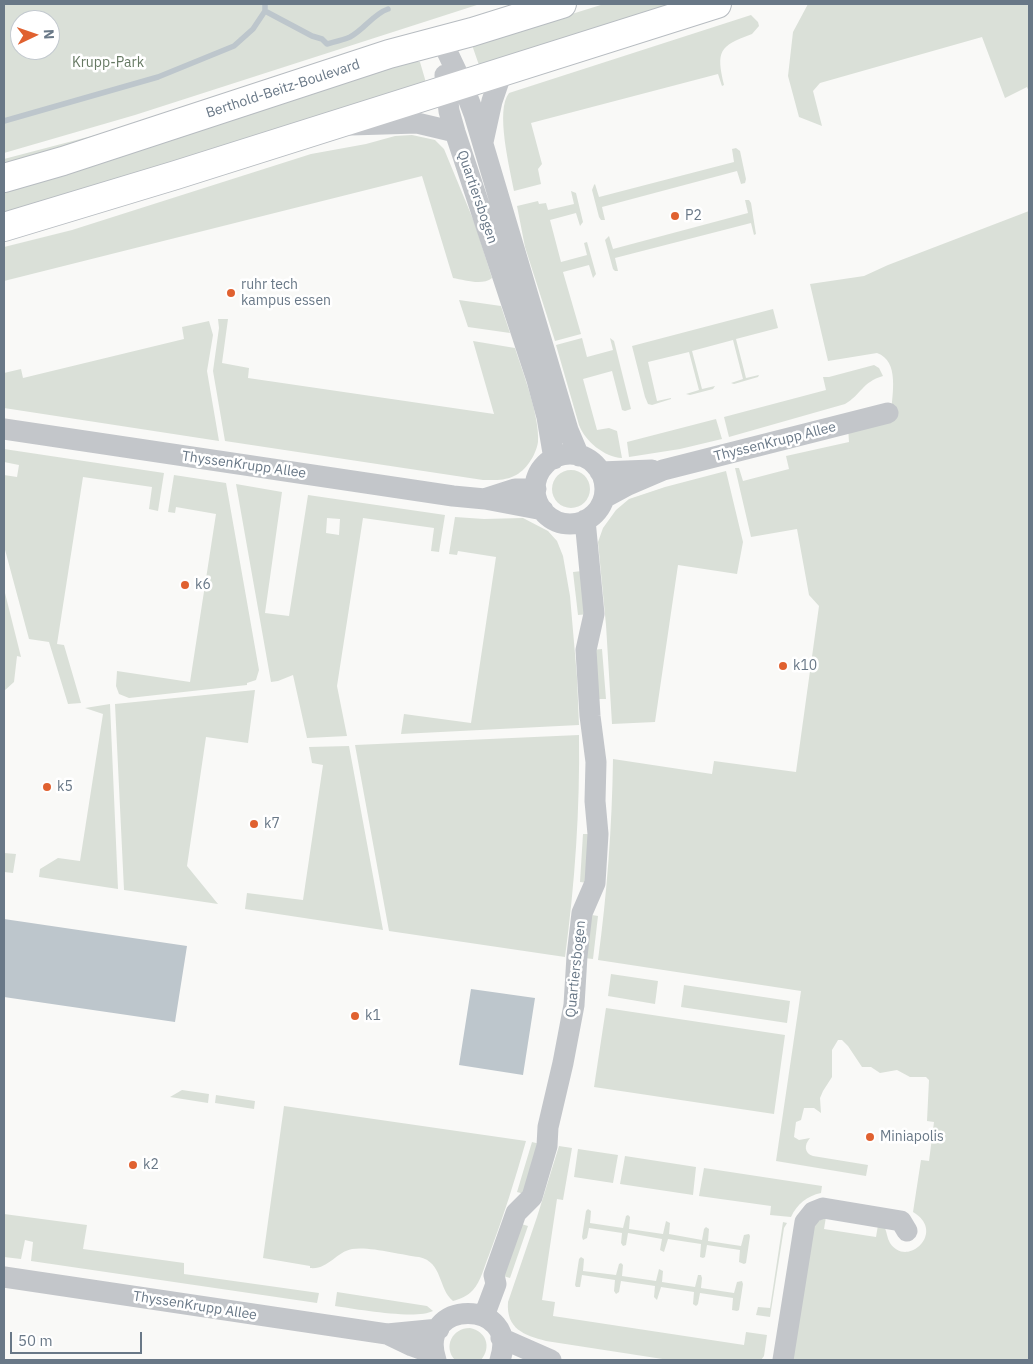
<!DOCTYPE html>
<style>
body{margin:0}
#map{position:relative;width:1033px;height:1364px;overflow:hidden;background:#f9f9f7;font-family:"IBM Plex Sans",sans-serif}
canvas{display:block}
.frame{position:absolute;inset:0;border:5px solid #697887;pointer-events:none}
.north{position:absolute;left:10px;top:10px;width:50px;height:50px;box-sizing:border-box;background:#fff;border:1px solid #c3c9cf;border-radius:50%;rotate:87deg;font-size:14px;font-weight:700;line-height:20px;text-align:center;color:#697887}
.north::after{content:'';display:block;margin:auto;width:18px;height:22px;background:#e06130;clip-path:polygon(50% 0,100% 100%,50% 72%,0 100%)}
.scale{position:absolute;left:10px;top:1332px;width:132px;height:22px;box-sizing:border-box;border:2px solid #697887;border-top:0;padding-left:6px;font-size:15px;line-height:18px;white-space:nowrap;color:#697887;-webkit-text-stroke:4px #fff;paint-order:stroke}
</style>
<div id="map">
<canvas width="1033" height="1364"></canvas>
<div class="frame"></div>
<div class="north">N</div>
<div class="scale">50 m</div>
</div>
<script>
const context = document.querySelector('canvas').getContext('2d');
context.lineJoin = 'round';
function fill(path, color) { context.fillStyle = color; context.fill(path, 'evenodd'); }
function stroke(path, color, width, dash) { context.strokeStyle = color; context.lineWidth = width; context.lineCap = dash ? 'butt' : 'round'; context.setLineDash(dash || []); context.stroke(path); }
function write(font, color, halo, rows, align = 'center') {
  context.font = font + ' "IBM Plex Sans",sans-serif'; context.lineWidth = 5; context.setLineDash([]); context.textBaseline = 'middle'; context.strokeStyle = halo; context.fillStyle = color; for (const [text, x, y, turn = 0] of rows) {
    context.save(); context.translate(x, y); context.rotate((+turn || 0) * Math.PI / 180); context.textAlign = isNaN(turn) ? turn : align; if (halo) context.strokeText(text, 0, 0); context.fillText(text, 0, 0); context.restore();
  }
}
fill(new Path2D(`
 M 4,4 L 480,4 L 135,115 L 4,153 ZM 20,20 L 50,20 L 50,50 L 20,50 Z
 M 604,4 L 686,4 L 480,68 L 472,45 Z
 M 808,4 L 1029,4 L 1029,92 L 1027,87 L 1005,98 L 982,37 L 820,83 L 813,91 L 822,126 L 799,117 L 788,76 L 793,32 Z
 M 751,15 L 758,22 L 759,26 L 752,34 C 719,46 716,51 724,85 L 722,86 L 718,74 L 531,123 L 542,164 L 538,169 L 541,184 L 514,191 C 510,169 495,110 509,93 Z
 M 409,61 L 420,62 L 427,86 L 4,216 L 4,190 Z
 M 185,107 L 186,111 L 4,165 L 4,159 L 107,132 Z
 M 412,135 L 435,140 L 444,149 L 475,224 L 492,278 C 482,286 465,280 453,278 L 422,176 L 4,281 L 4,247 L 72,230 L 311,154 L 366,144 L 395,136 Z
 M 736,148 L 740,151 L 746,179 L 745,183 L 741,184 L 737,171 L 602,207 L 605,220 L 601,220 L 599,217 L 592,190 L 594,185 L 595,184 L 599,197 L 734,162 L 732,149 Z
 M 571,191 L 576,193 L 583,222 L 580,226 L 576,213 L 550,220 L 561,262 L 587,255 L 584,243 L 587,242 L 596,274 L 593,278 L 589,265 L 563,272 L 581,334 L 555,341 L 525,247 L 517,206 L 538,201 L 539,204 L 546,203 L 548,210 L 574,204 Z
 M 745,200 L 749,200 L 751,203 L 756,234 L 754,235 L 751,223 L 615,258 L 618,271 L 615,271 L 613,269 L 605,240 L 609,236 L 613,249 L 748,213 Z
 M 1029,211 L 1029,1360 L 790,1360 L 811,1225 L 826,1217 L 824,1229 L 876,1237 L 878,1225 L 885,1228 C 887,1233 887,1238 890,1243 C 907,1269 947,1232 913,1212 L 921,1160 L 929,1161 L 934,1122 L 927,1121 L 929,1080 L 926,1077 L 910,1077 L 897,1070 L 880,1073 L 871,1067 L 862,1067 L 848,1046 L 842,1040 L 838,1040 L 832,1050 L 832,1077 L 823,1091 L 820,1098 L 821,1113 L 814,1108 L 804,1108 L 801,1120 L 796,1122 L 794,1137 L 799,1140 L 810,1138 C 804,1145 804,1153 813,1156 L 868,1165 L 866,1176 L 776,1161 L 801,991 L 598,960 C 607,893 612,827 613,759 L 712,774 L 714,761 L 796,772 L 819,606 L 809,595 L 797,529 L 751,537 L 735,468 L 739,468 L 743,481 L 789,469 L 786,456 L 849,442 L 848,427 L 891,414 C 892,395 900,361 877,353 L 828,361 L 810,284 L 864,276 L 888,265 Z
 M 459,300 L 501,306 L 510,333 L 468,327 Z
 M 773,309 L 778,328 L 736,339 L 746,378 L 759,375 L 758,377 L 734,384 L 731,383 L 743,379 L 733,340 L 692,351 L 702,389 L 715,386 L 713,389 L 690,395 L 686,394 L 699,390 L 689,352 L 648,362 L 657,401 L 671,398 L 671,399 L 652,405 L 648,404 L 645,397 L 632,346 Z
 M 218,319 L 228,319 L 222,363 L 249,368 L 248,378 L 494,414 L 473,341 L 515,348 C 523,373 540,417 538,442 C 536,455 526,471 514,476 C 504,481 493,480 483,480 L 225,441 L 213,371 L 219,328 Z
 M 209,321 L 213,335 L 207,371 L 219,441 L 4,408 L 4,373 L 21,369 L 23,378 L 184,339 L 182,327 Z
 M 582,338 L 587,357 L 613,350 L 610,338 L 614,341 L 631,409 L 625,411 L 622,410 L 612,371 L 583,379 L 597,430 L 609,428 L 617,431 L 622,458 C 604,457 585,441 579,425 L 556,345 Z
 M 874,365 L 879,368 L 883,376 C 862,382 861,395 845,404 L 729,437 L 724,417 L 826,390 L 823,377 L 829,377 Z
 M 716,419 L 722,439 L 680,449 L 629,457 L 627,442 Z
 M 4,449 L 164,473 L 158,511 L 149,509 L 152,487 L 83,477 L 57,644 L 64,645 L 81,703 L 68,704 L 49,642 L 29,639 L 4,546 L 4,475 L 17,477 L 19,465 L 4,462 Z
 M552 489a19 19 0 1 1 38 0a19 19 0 1 1-38 0Z
 M 726,471 L 743,542 L 737,574 L 678,565 L 655,722 L 612,724 L 606,625 L 598,542 L 603,528 L 616,510 L 629,499 L 665,487 Z
 M 174,475 L 226,483 L 259,670 L 256,680 L 247,683 L 247,685 L 129,698 L 119,694 L 116,686 L 117,671 L 190,682 L 216,514 L 176,507 L 175,513 L 168,512 Z
 M 236,484 L 282,492 L 265,613 L 289,616 L 308,495 L 445,515 L 439,552 L 431,551 L 434,528 L 363,518 L 337,686 L 347,736 L 307,738 L 293,675 L 278,681 L 271,682 ZM 327,518 L 340,519 L 339,535 L 326,533 Z
 M 455,517 L 484,519 L 523,518 L 548,531 L 557,541 L 563,556 L 570,596 L 577,677 L 579,725 L 401,734 L 404,714 L 471,723 L 496,557 L 458,551 L 457,555 L 449,554 Z
 M 582,571 L 590,614 L 578,615 L 573,572 Z
 M 4,589 L 21,657 L 17,656 L 14,682 L 4,691 Z
 M 602,649 L 606,699 L 597,699 L 591,650 Z
 M 255,690 L 248,743 L 206,737 L 187,866 L 218,904 L 124,890 L 115,704 Z
 M 110,704 L 118,889 L 39,877 L 40,869 L 58,858 L 80,861 L 103,714 L 85,708 Z
 M 579,735 C 580,809 575,883 565,957 L 389,931 L 355,745 Z
 M 349,746 L 383,930 L 245,909 L 247,893 L 303,900 L 323,765 L 312,763 L 309,747 Z
 M 583,834 L 592,834 L 589,883 L 580,882 Z
 M 4,853 L 16,854 L 13,873 L 4,872 Z
 M 586,914 L 598,916 L 593,959 L 584,958 Z
 M 611,974 L 658,981 L 655,1004 L 608,996 Z
 M 684,985 L 790,1001 L 787,1023 L 681,1007 Z
 M 606,1008 L 785,1035 L 774,1114 L 594,1087 Z
 M 182,1090 L 209,1094 L 208,1103 L 170,1097 Z
 M 216,1095 L 255,1101 L 254,1109 L 215,1103 Z
 M 284,1106 L 526,1141 C 515,1180 503,1218 489,1255 C 484,1267 481,1281 473,1290 C 468,1296 460,1299 453,1301 C 438,1289 443,1262 419,1257 C 402,1255 369,1246 352,1249 C 336,1252 328,1270 310,1268 L 310,1266 L 263,1258 Z
 M 532,1142 L 540,1144 L 528,1195 L 517,1192 Z
 M 559,1146 L 572,1148 L 563,1200 L 557,1199 L 542,1300 L 555,1302 L 553,1316 L 744,1345 L 746,1332 L 767,1335 L 764,1356 L 761,1360 L 669,1360 L 546,1341 C 524,1335 506,1329 508,1302 L 537,1217 Z
 M 578,1149 L 618,1155 L 613,1183 L 574,1177 Z
 M 625,1156 L 696,1167 L 693,1195 L 620,1184 Z
 M 704,1168 L 822,1186 L 821,1193 C 807,1196 797,1204 791,1217 L 770,1215 L 771,1206 L 699,1196 Z
 M 588,1209 L 591,1211 L 590,1223 L 623,1228 L 626,1216 L 628,1215 L 630,1217 L 629,1229 L 663,1234 L 666,1221 L 670,1223 L 669,1234 L 702,1240 L 704,1229 L 706,1227 L 709,1229 L 708,1241 L 741,1246 L 744,1235 L 749,1234 L 750,1236 L 746,1263 L 744,1264 L 739,1262 L 740,1250 L 707,1245 L 705,1257 L 703,1258 L 700,1257 L 701,1244 L 668,1239 L 664,1252 L 660,1250 L 662,1239 L 628,1233 L 626,1245 L 623,1246 L 621,1243 L 622,1233 L 589,1228 L 587,1238 L 583,1240 L 582,1237 L 586,1211 Z
 M 4,1214 L 87,1225 L 83,1249 L 184,1263 L 184,1274 L 319,1293 L 317,1303 L 31,1261 L 33,1242 L 25,1240 L 21,1259 L 4,1257 Z
 M 783,1222 L 787,1223 L 784,1228 L 770,1317 L 756,1315 L 758,1307 L 770,1308 Z
 M 518,1223 L 528,1226 L 510,1278 L 500,1275 Z
 M 581,1257 L 584,1259 L 583,1271 L 616,1275 L 619,1264 L 621,1263 L 623,1265 L 622,1276 L 656,1281 L 659,1269 L 663,1271 L 662,1282 L 695,1287 L 698,1275 L 701,1275 L 702,1278 L 701,1288 L 734,1293 L 737,1282 L 742,1281 L 743,1284 L 739,1310 L 737,1311 L 732,1310 L 733,1298 L 700,1293 L 698,1304 L 696,1306 L 693,1304 L 694,1292 L 661,1287 L 657,1300 L 654,1297 L 655,1286 L 621,1281 L 619,1292 L 616,1294 L 614,1291 L 615,1280 L 582,1275 L 580,1287 L 576,1287 L 575,1285 L 579,1259 Z
 M 337,1292 L 427,1306 L 433,1311 C 416,1320 356,1309 335,1306 Z
 M 470,1328 C 486,1331 492,1347 481,1360 L 455,1360 C 443,1347 452,1328 470,1328 Z`), '#dae0d8');
fill(new Path2D(`
 M 4,919 L 187,946 L 175,1022 L 4,997 Z
 M 471,989 L 535,998 L 523,1075 L 459,1065 Z`), '#bdc6cc');
stroke(new Path2D(`
 M 265,11 L 312,36 L 322,39 L 327,44 C 334,42 343,40 350,37 C 364,30 373,14 388,9
 M 4,121 L 158,77 L 234,46 L 253,29 L 265,11 L 265,4`), '#bdc6cc', 5.5);
const secondary = new Path2D(`
 M 4,178 L 63,161 L 389,54 L 472,32 L 562,4
 M 4,227 L 176,175 L 717,4`);
stroke(secondary, '#b7bcc1', 30);
stroke(new Path2D(`
 M 441,39 L 463,85 L 474,114 L 568,430 L 579,456
 M 445,75 L 449,111 L 455,132 L 537,380 L 547,417 L 554,459
 M 351,125 L 417,123 L 455,132
 M 483,142 L 492,101 L 502,72
 M 4,429 L 453,496 L 485,499 L 543,510
 M535 489a35 35 0 1 1 70 0a35 35 0 1 1-70 0Z
 M 600,472 L 652,470
 M 487,498 L 515,489 L 536,489
 M 604,498 L 628,485 L 663,470 L 888,413
 M 4,1277 L 387,1334 L 439,1329
 M 484,1316 L 496,1284 L 494,1275 L 516,1213 L 532,1197 L 547,1146 L 548,1127 L 563,1063 L 574,1005 L 577,956 L 582,913 L 595,883 L 598,834 L 595,801 L 596,762 L 590,716 L 586,650 L 594,614 L 585,520
 M 387,1334 L 412,1346 L 434,1354
 M 501,1338 L 551,1360
 M 436,1360 C 415,1298 521,1298 500,1360
 M 783,1360 L 805,1222 L 813,1212 L 823,1208 L 901,1221 L 907,1231`), '#c3c6ca', 21);
stroke(secondary, '#fff', 28);
for (const [x, y, r, color] of [
 [675,216,5,"#e06130"],
 [231,293,5,"#e06130"],
 [185,585,5,"#e06130"],
 [783,666,5,"#e06130"],
 [47,787,5,"#e06130"],
 [254,824,5,"#e06130"],
 [355,1016,5,"#e06130"],
 [870,1137,5,"#e06130"],
 [133,1165,5,"#e06130"]
]) { const dot = new Path2D(); dot.arc(x, y, r, 0, 2 * Math.PI); context.fillStyle = color; context.fill(dot); stroke(dot, '#fff', 2); }
write('14px', '#667963', '#fff', [
 ["Krupp-Park",108,63]
]);
write('14px', '#697887', '#fff', [
 ["Berthold-Beitz-Boulevard",283,89,-18],
 ["Quartiersbogen",477,197,71],
 ["ThyssenKrupp Allee",775,442,-14],
 ["ThyssenKrupp Allee",244,465,8],
 ["Quartiersbogen",576,969,-84],
 ["ThyssenKrupp Allee",195,1306,9]
]);
write('14px', '#697887', '#fff', [
 ["P2",685,216],
 ["ruhr tech",241,285],
 ["kampus essen",241,301],
 ["k6",195,585],
 ["k10",793,666],
 ["k5",57,787],
 ["k7",264,824],
 ["k1",365,1016],
 ["Miniapolis",880,1137],
 ["k2",143,1165]
], 'left');
</script>
